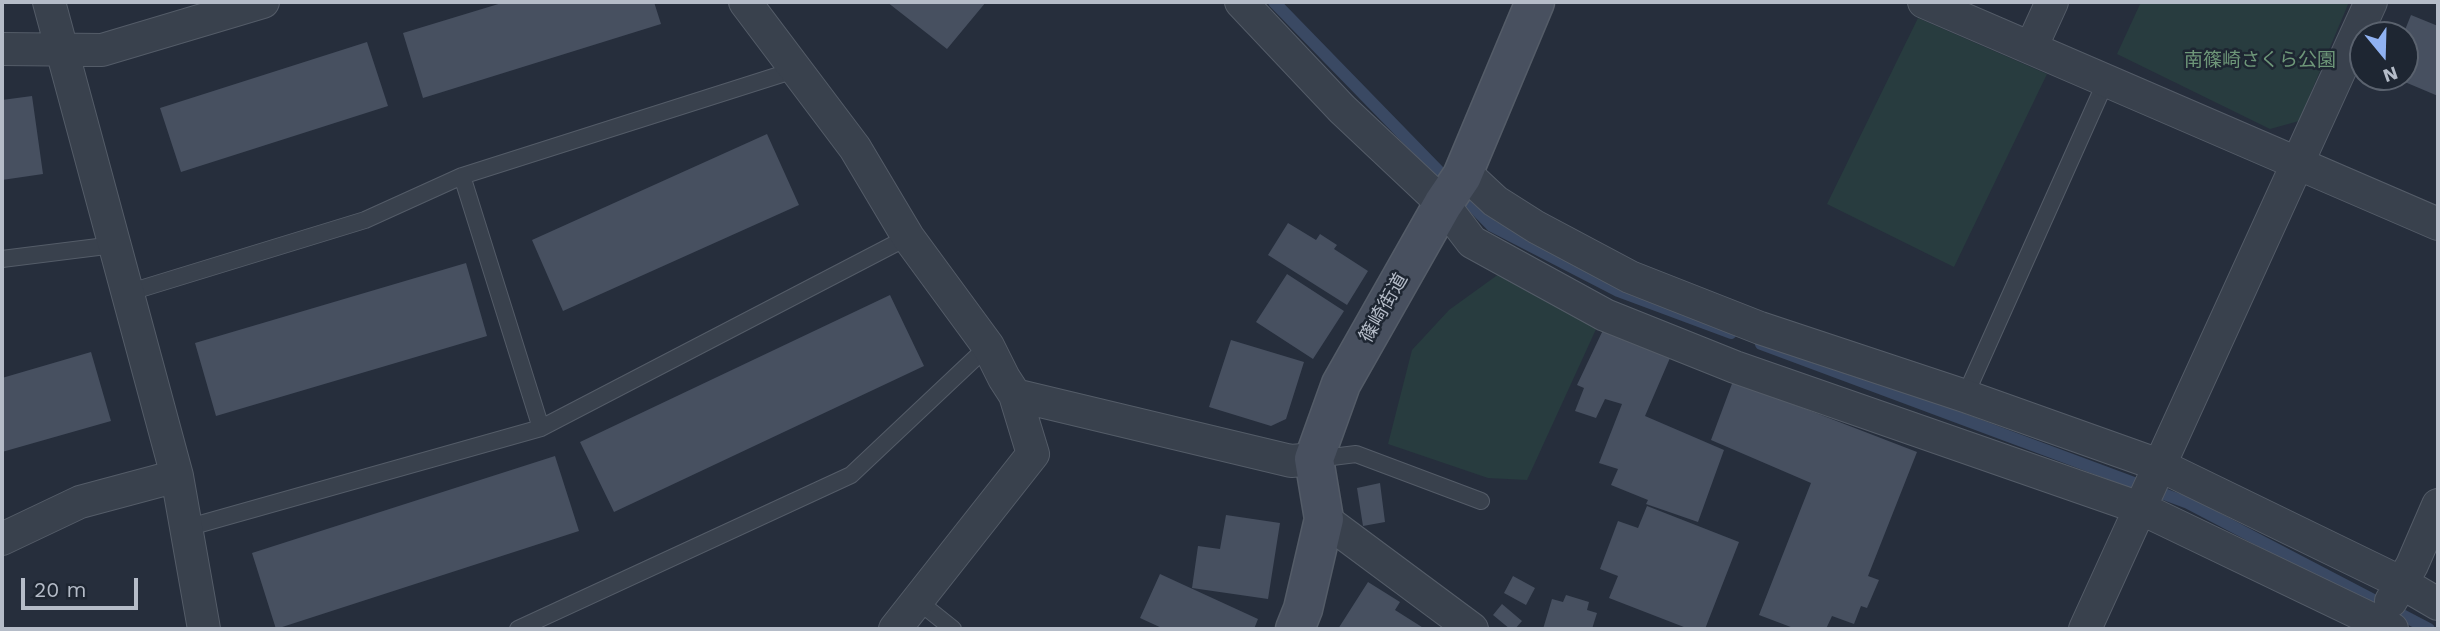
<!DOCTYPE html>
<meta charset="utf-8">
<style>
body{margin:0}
#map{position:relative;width:2440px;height:631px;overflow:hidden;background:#262e3c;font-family:"Work Sans",sans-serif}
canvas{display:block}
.frame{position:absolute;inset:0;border:4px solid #b5bcc8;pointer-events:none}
.north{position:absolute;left:2349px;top:21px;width:70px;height:70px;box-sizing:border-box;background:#1e2632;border:2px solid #5a626e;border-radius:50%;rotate:161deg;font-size:19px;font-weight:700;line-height:28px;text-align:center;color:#b5bcc8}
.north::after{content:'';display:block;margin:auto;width:24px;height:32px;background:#90b2f2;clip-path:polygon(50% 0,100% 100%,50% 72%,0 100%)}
.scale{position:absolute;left:21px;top:578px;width:117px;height:32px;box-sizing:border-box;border:4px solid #b5bcc8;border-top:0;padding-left:9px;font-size:21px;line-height:24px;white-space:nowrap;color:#b5bcc8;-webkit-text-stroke:5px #1e2632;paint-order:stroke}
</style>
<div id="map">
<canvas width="2440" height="631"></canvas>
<div class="frame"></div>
<div class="north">N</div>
<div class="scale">20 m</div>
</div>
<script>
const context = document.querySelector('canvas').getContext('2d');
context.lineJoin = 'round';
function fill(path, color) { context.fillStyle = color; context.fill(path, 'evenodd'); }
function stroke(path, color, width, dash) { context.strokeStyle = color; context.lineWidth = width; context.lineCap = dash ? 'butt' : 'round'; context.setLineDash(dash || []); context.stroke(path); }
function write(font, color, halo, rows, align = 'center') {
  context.font = font + ' "Work Sans","Noto Sans JP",sans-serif'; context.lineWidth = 5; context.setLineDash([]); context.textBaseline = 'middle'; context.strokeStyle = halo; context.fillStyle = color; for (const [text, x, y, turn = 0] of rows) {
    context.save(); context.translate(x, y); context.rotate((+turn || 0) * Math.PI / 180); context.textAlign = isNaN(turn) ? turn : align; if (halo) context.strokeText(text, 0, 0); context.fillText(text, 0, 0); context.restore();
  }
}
fill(new Path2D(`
 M 2141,2 L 2349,2 L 2299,121 L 2270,129 L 2117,54 Z
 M 1918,18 L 2047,74 L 1954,267 L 1827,204 Z
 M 1503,271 L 1597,327 L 1527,480 L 1488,478 L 1388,444 L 1412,350 L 1449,310 Z`), '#283c3f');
stroke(new Path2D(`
 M 1274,2 L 1492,226 L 1618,291 L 1731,333
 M 1761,344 L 2188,503 L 2429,629`), '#3a4963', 12);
fill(new Path2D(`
 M 505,2 L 654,2 L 661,24 L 423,98 L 403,33 Z
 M 887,2 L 986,2 L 947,49 Z
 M 2411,15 L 2438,26 L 2438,96 L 2393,77 L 2405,77 L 2405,35 L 2403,35 Z
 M 367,42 L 388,106 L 181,172 L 160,108 Z
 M 32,96 L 43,174 L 2,180 L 2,100 Z
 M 767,134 L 799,205 L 563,311 L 532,240 Z
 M 1288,223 L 1316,240 L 1320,234 L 1337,245 L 1334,249 L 1368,271 L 1347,305 L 1268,255 Z
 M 466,263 L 487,336 L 216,416 L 195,343 Z
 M 1287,274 L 1344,311 L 1313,359 L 1256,322 Z
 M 890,295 L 924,366 L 614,512 L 580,442 Z
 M 1603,330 L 1670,358 L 1645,416 L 1724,450 L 1698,522 L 1646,504 L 1648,500 L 1611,485 L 1618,469 L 1599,463 L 1622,404 L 1605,399 L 1596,418 L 1575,411 L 1584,388 L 1577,385 Z
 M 1231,340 L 1304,362 L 1286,419 L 1271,426 L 1209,407 Z
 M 91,352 L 111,421 L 2,452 L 2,378 Z
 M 1733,381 L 1917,452 L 1868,576 L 1879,580 L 1867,608 L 1861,606 L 1854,624 L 1832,616 L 1826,629 L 1796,629 L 1759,615 L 1811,483 L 1711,440 Z
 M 555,456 L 579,531 L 276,629 L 252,553 Z
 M 1380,483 L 1385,522 L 1363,526 L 1357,488 Z
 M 1647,506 L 1739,542 L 1705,629 L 1689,629 L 1609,598 L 1618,576 L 1600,569 L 1618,521 L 1638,528 Z
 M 1226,515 L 1280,523 L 1268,599 L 1192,588 L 1198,546 L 1220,549 Z
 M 1160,574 L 1258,619 L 1254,629 L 1164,629 L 1140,618 Z
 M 1513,576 L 1535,588 L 1526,605 L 1504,593 Z
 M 1368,582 L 1400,602 L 1395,610 L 1425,629 L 1338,629 Z
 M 1566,595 L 1589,602 L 1587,610 L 1597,613 L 1592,629 L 1543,629 L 1552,599 L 1563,602 Z
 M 1502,604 L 1522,621 L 1515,629 L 1510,629 L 1493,615 Z`), '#475060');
const lane = new Path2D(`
 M 462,176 L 541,428
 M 2,259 L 114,245
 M 127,293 L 365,220 L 462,176 L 798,69
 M 1965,396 L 2106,81
 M 1316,459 L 1356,454 L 1481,501
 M 186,528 L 541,428 L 908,237
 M 918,601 L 953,629
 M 518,629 L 851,475 L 988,346`);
const street = new Path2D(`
 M 49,2 L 177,476 L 204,629
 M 745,2 L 855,148 L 908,237 L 988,346 L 1004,378 L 1015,395 L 1033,454 L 895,629
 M 1241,2 L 1342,109 L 1443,204 L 1472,242 L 1605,315 L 1735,367 L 2140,508 L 2392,629
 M 1924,2 L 2438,224
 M 2031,48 L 2052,2
 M 2,49 L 102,50 L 263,2
 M 1464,172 L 1495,201 L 1536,227 L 1630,277 L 1760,328 L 1965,396 L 2159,465 L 2402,583 L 2438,604
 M 1015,395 L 1291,461 L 1314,459
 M 1324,519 L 1472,629
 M 2,539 L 80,502 L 177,476
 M 2391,601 L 2412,565 L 2438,505
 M 2085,629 L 2371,2`);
const secondary = new Path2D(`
 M 1295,629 L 1303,609 L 1324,519 L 1314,459 L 1341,384 L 1443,204 L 1462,176 L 1535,2`);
stroke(lane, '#545c68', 18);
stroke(street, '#545c68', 34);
stroke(secondary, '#545c68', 41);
stroke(lane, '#39414d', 16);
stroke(street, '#39414d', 32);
stroke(secondary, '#48505f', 38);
write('19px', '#6e9779', '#1e2632', [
 ["南篠崎さくら公園",2260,60]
]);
write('19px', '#b5bcc8', '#1e2632', [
 ["篠崎街道",1384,308,-60]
]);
</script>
